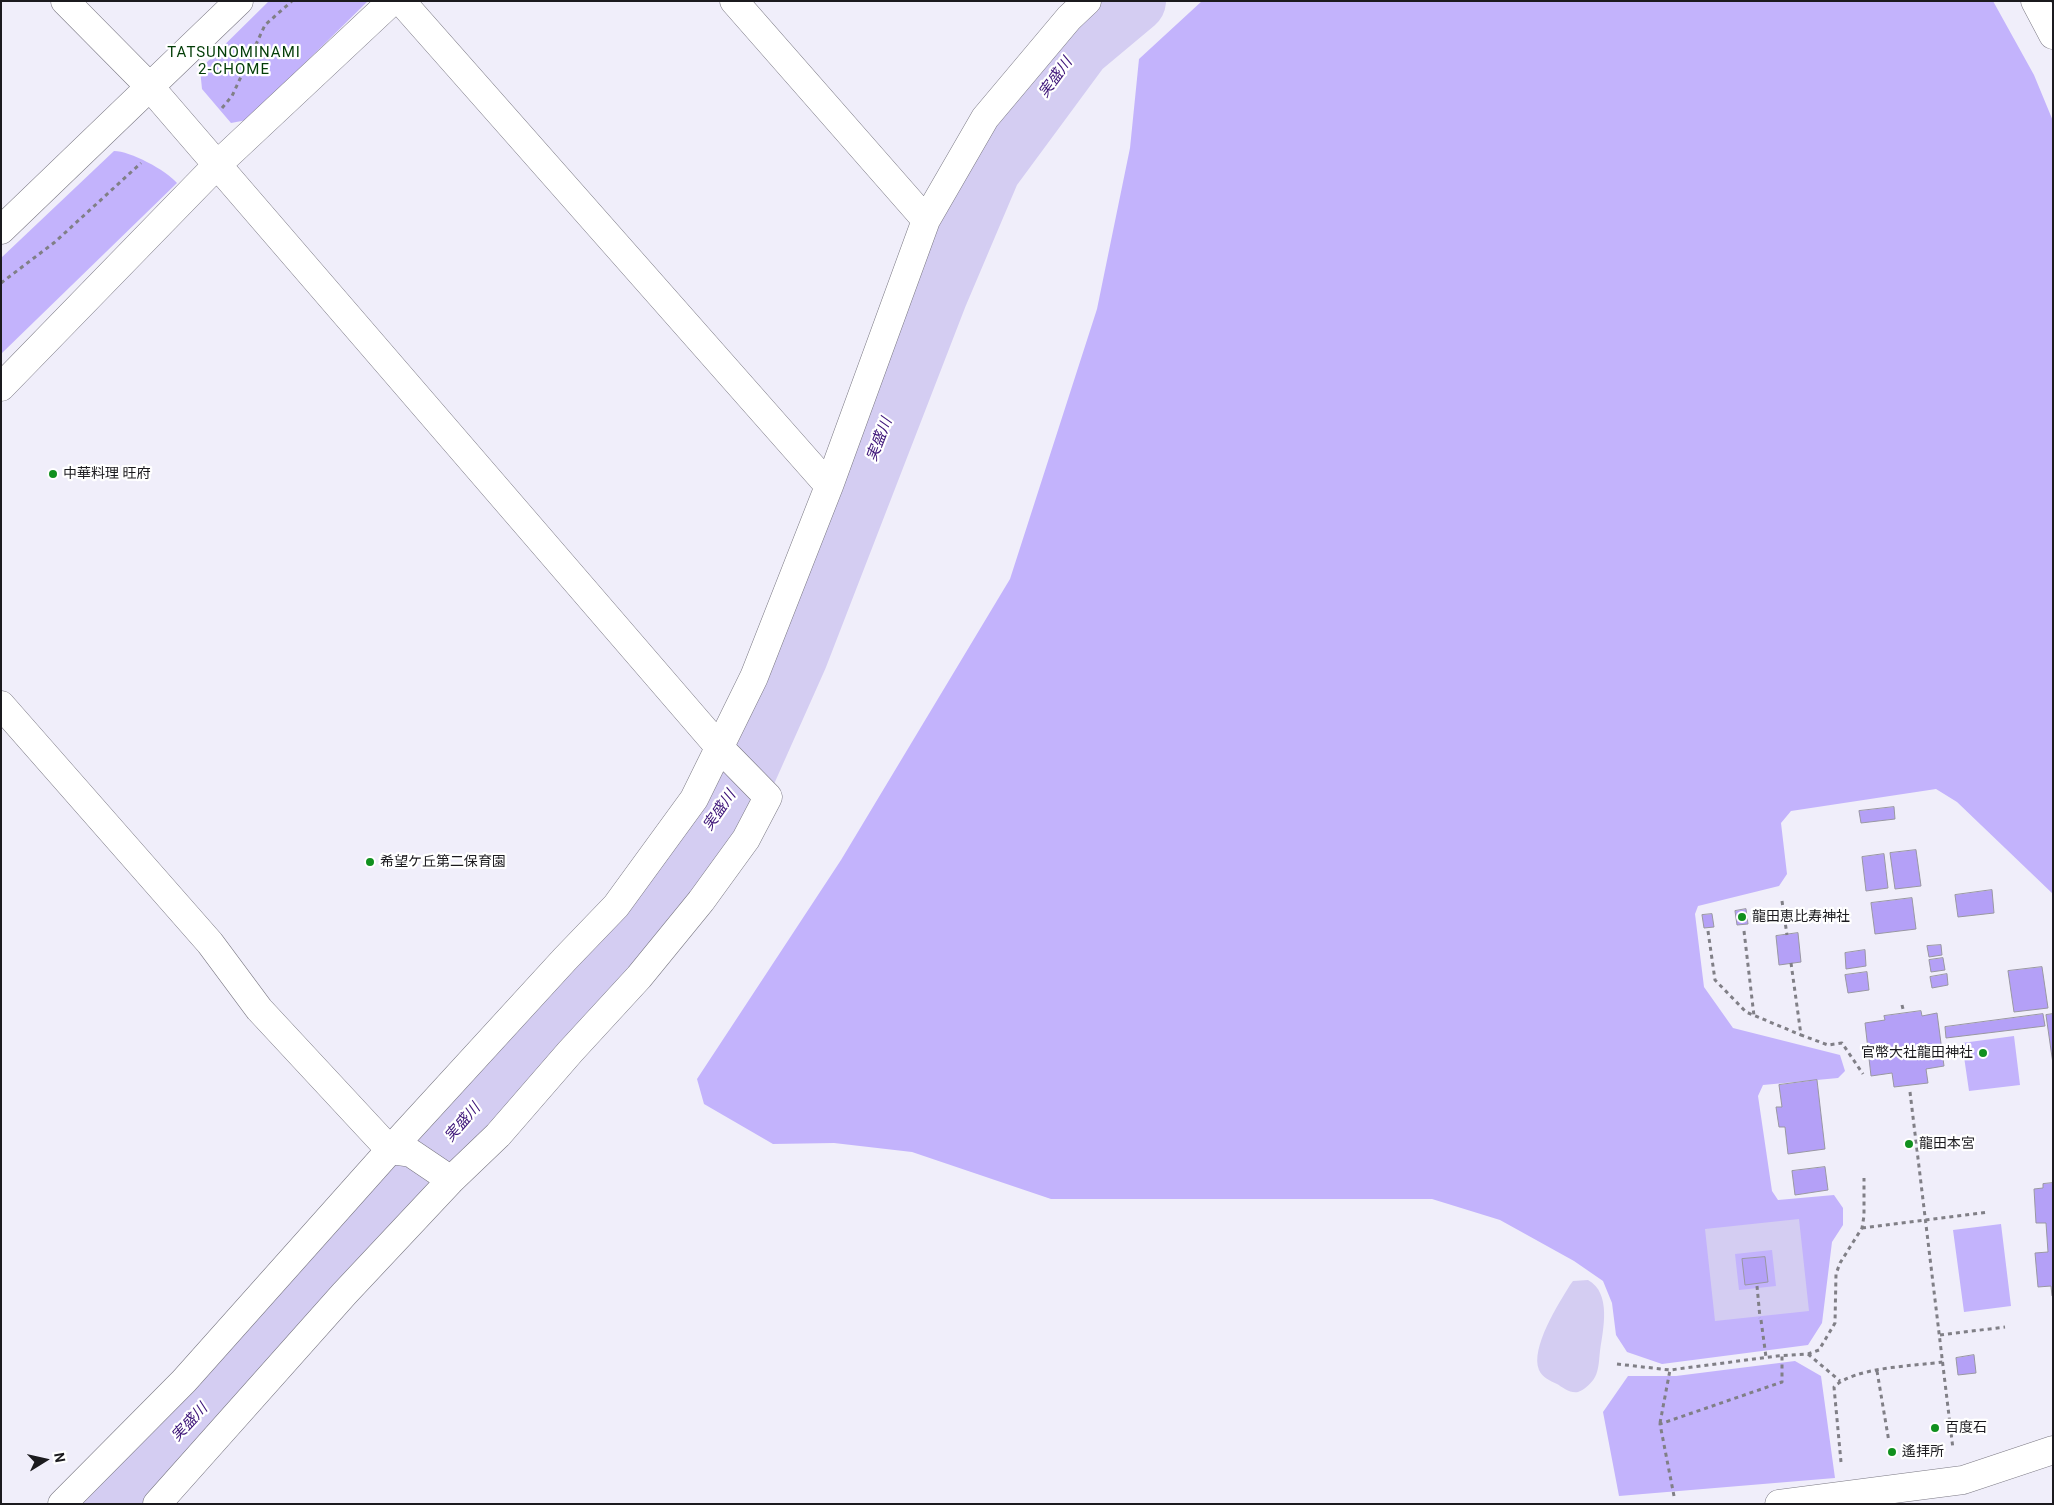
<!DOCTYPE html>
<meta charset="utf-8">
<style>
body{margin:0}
#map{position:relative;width:2054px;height:1505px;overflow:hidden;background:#f0eefa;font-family:Roboto,sans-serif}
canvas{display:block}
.frame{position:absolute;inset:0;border:2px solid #1b1a1e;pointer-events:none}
.north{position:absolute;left:20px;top:1435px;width:50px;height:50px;-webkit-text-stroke:4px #fff;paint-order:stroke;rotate:80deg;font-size:14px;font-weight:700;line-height:20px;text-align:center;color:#1b1a1e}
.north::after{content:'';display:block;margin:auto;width:18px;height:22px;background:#1b1a1e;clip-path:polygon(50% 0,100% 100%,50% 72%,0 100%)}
</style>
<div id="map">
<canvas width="2054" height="1505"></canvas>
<div class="frame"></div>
<div class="north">N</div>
</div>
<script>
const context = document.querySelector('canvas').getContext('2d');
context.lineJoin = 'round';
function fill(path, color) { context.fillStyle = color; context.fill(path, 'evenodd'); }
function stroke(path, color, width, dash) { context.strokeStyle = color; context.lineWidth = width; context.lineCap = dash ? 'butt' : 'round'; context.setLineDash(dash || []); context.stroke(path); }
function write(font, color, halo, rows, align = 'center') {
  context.font = font + ' Roboto,"Noto Sans JP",sans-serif'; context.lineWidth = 4.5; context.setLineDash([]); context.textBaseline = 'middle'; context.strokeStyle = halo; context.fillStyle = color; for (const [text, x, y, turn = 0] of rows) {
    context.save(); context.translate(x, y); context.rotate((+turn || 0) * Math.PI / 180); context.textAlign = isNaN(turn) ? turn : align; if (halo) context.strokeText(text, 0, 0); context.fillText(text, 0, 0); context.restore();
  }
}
fill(new Path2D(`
 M 269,1 L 368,1 L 247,120 L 231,123 L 202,89 L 200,69 Z
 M 1202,1 L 1993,1 L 2034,75 L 2053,121 L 2053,894 L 1957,802 L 1936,789 L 1791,811 L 1781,823 L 1787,874 L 1779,886 L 1698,906 L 1695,914 L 1704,987 L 1733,1028 L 1840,1055 L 1845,1071 L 1838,1078 L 1763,1085 L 1758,1096 L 1772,1191 L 1778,1200 L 1834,1195 L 1843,1208 L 1843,1225 L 1832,1242 L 1822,1323 L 1808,1345 L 1662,1364 L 1627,1352 L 1616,1335 L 1612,1303 L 1603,1281 L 1574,1261 L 1500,1220 L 1432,1199 L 1051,1199 L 912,1152 L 834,1143 L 773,1144 L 704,1104 L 697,1079 L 841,860 L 1010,579 L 1097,309 L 1130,148 L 1139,59 Z
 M 114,151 C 130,151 166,170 177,183 L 1,354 L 1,258 Z
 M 2014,1036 L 2020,1085 L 1969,1091 L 1962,1043 Z
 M 2001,1224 L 2011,1306 L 1964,1312 L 1953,1230 Z
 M 1795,1361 L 1821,1376 L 1835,1478 L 1619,1496 L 1603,1412 L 1628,1376 L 1676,1376 Z`), '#c3b3fc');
fill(new Path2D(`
 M 1799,1219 L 1809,1311 L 1715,1321 L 1705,1229 ZM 1772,1250 L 1776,1286 L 1739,1290 L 1735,1254 Z
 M 1588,1280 C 1612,1293 1603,1330 1600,1351 C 1599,1359 1599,1370 1595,1377 C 1592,1383 1584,1390 1578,1392 C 1571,1394 1562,1387 1557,1384 C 1550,1381 1542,1377 1539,1370 C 1530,1348 1559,1303 1570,1285 L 1573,1281 Z`), '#d4cdf2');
stroke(new Path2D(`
 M 115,1504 L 322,1282 L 373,1220 L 559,1014 L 731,802 L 796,656 L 936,294 L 989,169 L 1079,47 L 1134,1`), '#d4cdf2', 64);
const building = new Path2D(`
 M 1894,807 L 1895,819 L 1861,823 L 1859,811 Z
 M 1916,850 L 1921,886 L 1895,889 L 1890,853 Z
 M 1884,854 L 1888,888 L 1866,891 L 1862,857 Z
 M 1992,890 L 1994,913 L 1958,917 L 1955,895 Z
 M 1912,898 L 1916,929 L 1875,934 L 1871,903 Z
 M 1746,909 L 1748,924 L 1737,925 L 1735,911 Z
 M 1712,914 L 1714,927 L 1704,928 L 1702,915 Z
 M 1798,933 L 1801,962 L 1779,965 L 1776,936 Z
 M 1941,945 L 1942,955 L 1929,957 L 1927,946 Z
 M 1865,950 L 1866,966 L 1846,969 L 1845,953 Z
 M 1943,958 L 1945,970 L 1931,972 L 1929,960 Z
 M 2042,967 L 2048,1008 L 2014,1012 L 2008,971 Z
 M 1867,972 L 1869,990 L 1848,993 L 1845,975 Z
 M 1947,974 L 1948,985 L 1932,988 L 1930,977 Z
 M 1921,1011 L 1922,1016 L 1937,1013 L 1944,1066 L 1926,1069 L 1928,1083 L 1894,1087 L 1892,1073 L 1871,1076 L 1865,1023 L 1885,1020 L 1884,1016 Z
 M 2043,1014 L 2045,1026 L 1946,1038 L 1945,1027 Z
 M 2053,1014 L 2053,1064 L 2046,1015 Z
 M 1817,1080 L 1825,1149 L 1788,1154 L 1785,1127 L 1779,1127 L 1776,1107 L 1782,1107 L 1779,1085 Z
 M 1825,1167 L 1828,1190 L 1795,1195 L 1792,1171 Z
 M 2053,1183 L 2053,1296 L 2052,1296 L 2051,1286 L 2038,1287 L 2035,1253 L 2048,1252 L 2046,1223 L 2036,1223 L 2034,1189 L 2043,1188 L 2043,1184 Z
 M 1765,1257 L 1768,1282 L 1745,1285 L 1742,1259 Z
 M 1974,1355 L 1976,1373 L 1958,1375 L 1956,1358 Z`);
fill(building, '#b4a0f7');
stroke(building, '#9997a2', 1);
const minor = new Path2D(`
 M 65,1 L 150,87 L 720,748 L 768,797 L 746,839 L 701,901 L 639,977 L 570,1052 L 498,1135 L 451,1180 L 344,1294 L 157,1504
 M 401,1 L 829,486
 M 734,1 L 926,220
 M 2035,1 L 2053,35
 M 1,230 L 239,1
 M 1,387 L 217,165 L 392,1
 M 1,705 L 210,943 L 259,1009 L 390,1150 L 411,1153 L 451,1180
 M 62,1504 L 184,1381 L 390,1150 L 565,959 L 616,906 L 694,799 L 754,677 L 829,486 L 926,220 L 985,118 L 1069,18 L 1087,1
 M 1779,1504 L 1963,1480 L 2053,1450`);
stroke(minor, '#7a7883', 29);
stroke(new Path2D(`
 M 222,108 L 232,96 L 265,25 L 292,1
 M 1,283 L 55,242 L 141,163
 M 1782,901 L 1787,935
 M 1708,931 L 1715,980 L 1746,1012 L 1801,1035
 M 1744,931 L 1754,1016
 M 1791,963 L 1801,1035 L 1828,1045 L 1842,1043 L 1863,1074
 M 1902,1005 L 1903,1009
 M 1910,1092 L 1953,1449
 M 1862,1228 L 1989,1212
 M 1757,1286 L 1760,1318
 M 1761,1320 L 1766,1357
 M 1940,1335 L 2005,1327
 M 1808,1354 L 1840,1381
 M 1617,1364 L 1670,1370 L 1777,1356 L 1808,1354 L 1819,1350 L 1835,1323 L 1836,1274 L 1840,1263 L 1862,1228 L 1864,1216 L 1864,1178
 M 1877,1371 L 1889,1442
 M 1660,1423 L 1670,1370
 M 1841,1462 L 1834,1387 C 1854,1367 1914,1366 1943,1362
 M 1674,1496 L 1660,1424 L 1782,1382 L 1782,1356`), '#807f86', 3, [4, 4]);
stroke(minor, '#fff', 28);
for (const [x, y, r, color] of [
 [53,474,5,"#10901e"],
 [370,862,5,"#10901e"],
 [1742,917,5,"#10901e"],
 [1983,1053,5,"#10901e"],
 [1909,1144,5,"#10901e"],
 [1935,1428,5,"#10901e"],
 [1892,1452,5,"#10901e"]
]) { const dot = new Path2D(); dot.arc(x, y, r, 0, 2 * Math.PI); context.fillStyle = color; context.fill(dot); stroke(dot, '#fff', 2); }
write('14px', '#1b1a1e', '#fff', [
 ["中華料理 旺府",63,474],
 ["希望ケ丘第二保育園",380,862],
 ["龍田恵比寿神社",1752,917],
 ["官幣大社龍田神社",1973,1053,"right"],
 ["龍田本宮",1919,1144],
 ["百度石",1945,1428],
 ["遙拝所",1902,1452]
], 'left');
context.letterSpacing = '1px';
write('15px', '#033d07', '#fff', [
 ["TATSUNOMINAMI",234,53],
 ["2-CHOME",234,70]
]);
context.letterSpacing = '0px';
write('italic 15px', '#3b1277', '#fff', [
 ["実盛川",1056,78,-54],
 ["実盛川",880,440,-69],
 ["実盛川",720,811,-55],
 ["実盛川",463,1123,-49],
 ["実盛川",190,1423,-47]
]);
</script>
